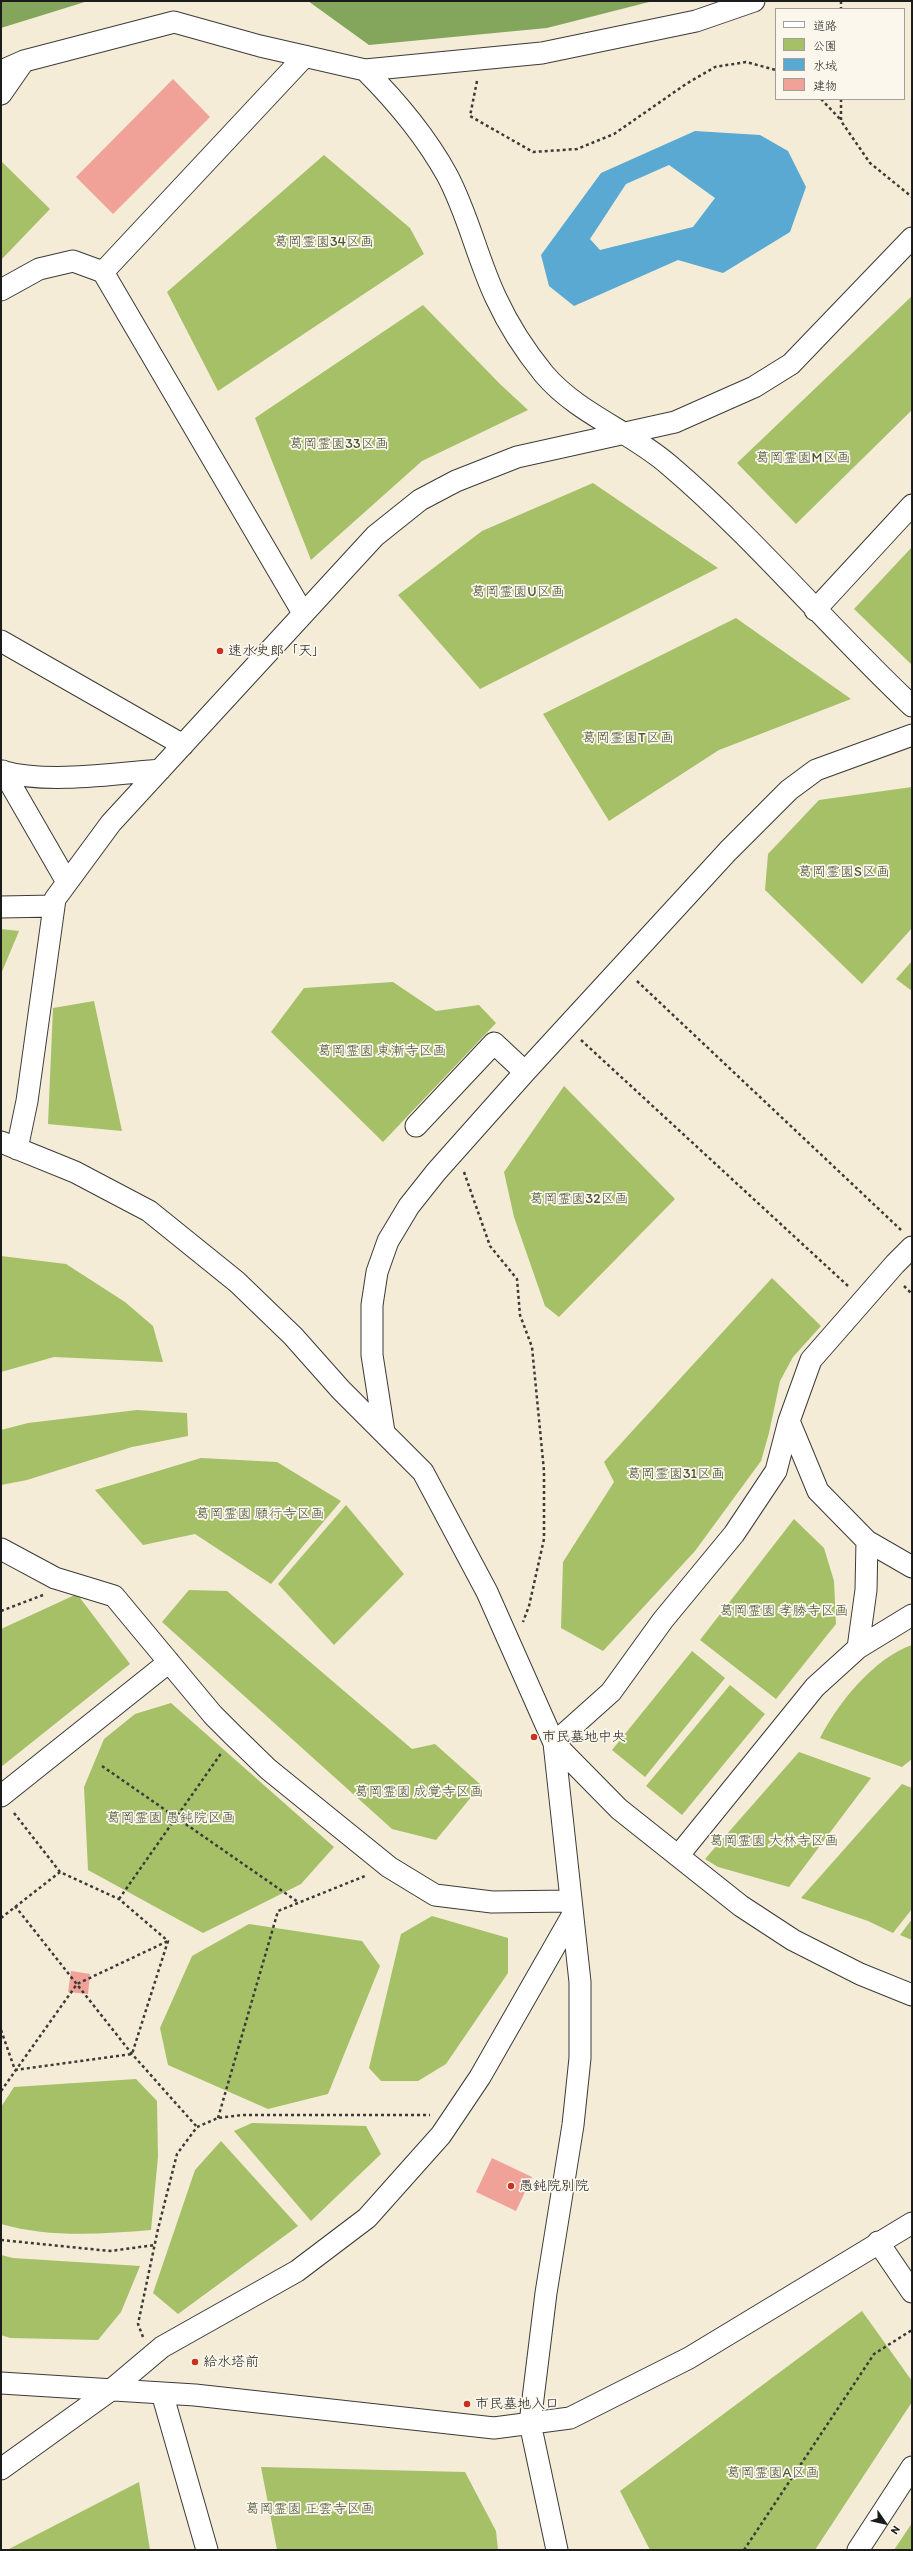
<!DOCTYPE html>
<meta charset="utf-8">
<style>
body{margin:0}
#map{position:relative;width:913px;height:2551px;overflow:hidden;background:#f4ecd7;font-family:Itim,"Klee One",sans-serif}
canvas{display:block}
.frame{position:absolute;inset:0;border:2px solid #1c1c1c;pointer-events:none}
.legend{position:absolute;left:775px;top:8px;width:130px;height:92px;box-sizing:border-box;background:#fbf7ec;border:1px solid #a29f99;margin:0;padding:5px 7px;list-style:none;font-size:12px;color:#1c1c1c}
.legend li{display:flex;align-items:center;gap:8px;height:20px}
.legend b{width:20px;border:1px solid #a29f99}
.north{position:absolute;left:865px;top:2503px;width:40px;height:40px;-webkit-text-stroke:3px #fbf7ec;paint-order:stroke;rotate:124deg;font-size:11px;font-weight:700;line-height:16px;text-align:center;color:#1c1c1c}
.north::after{content:'';display:block;margin:auto;width:14px;height:18px;background:#1c1c1c;clip-path:polygon(50% 0,100% 100%,50% 72%,0 100%)}
</style>
<div id="map">
<canvas width="913" height="2551"></canvas>
<div class="frame"></div>
<ul class="legend">
<li><b style="height:5px;background:#fff"></b>道路</li>
<li><b style="height:11px;background:#a5c067"></b>公園</li>
<li><b style="height:11px;background:#59a9d3"></b>水域</li>
<li><b style="height:11px;background:#f0a298"></b>建物</li>
</ul>
<div class="north">N</div>
</div>
<script>
const context = document.querySelector('canvas').getContext('2d');
context.lineJoin = 'round';
function fill(path, color) { context.fillStyle = color; context.fill(path, 'evenodd'); }
function stroke(path, color, width, dash) { context.strokeStyle = color; context.lineWidth = width; context.lineCap = dash ? 'butt' : 'round'; context.setLineDash(dash || []); context.stroke(path); }
function write(font, color, halo, rows, align = 'center') {
  context.font = font + ' Itim,"Klee One",sans-serif'; context.lineWidth = 3.5; context.setLineDash([]); context.textBaseline = 'middle'; context.strokeStyle = halo; context.fillStyle = color; for (const [text, x, y, turn = 0] of rows) {
    context.save(); context.translate(x, y); context.rotate((+turn || 0) * Math.PI / 180); context.textAlign = isNaN(turn) ? turn : align; if (halo) context.strokeText(text, 0, 0); context.fillText(text, 0, 0); context.restore();
  }
}
fill(new Path2D(`
 M 324,155 L 410,228 L 424,254 L 218,391 L 167,292 Z
 M 1,161 L 50,209 L 1,260 Z
 M 912,296 L 912,410 L 796,524 L 737,463 Z
 M 423,305 L 500,384 L 528,410 L 422,461 L 311,560 L 255,418 Z
 M 593,483 L 718,568 L 480,689 L 398,595 L 482,531 Z
 M 912,547 L 912,663 L 911,664 L 854,609 Z
 M 736,618 L 851,699 L 719,750 L 609,821 L 543,714 Z
 M 912,787 L 912,928 L 862,984 L 765,890 L 768,854 L 819,800 Z
 M 1,929 L 19,931 L 1,974 Z
 M 912,961 L 912,991 L 896,979 Z
 M 393,982 L 436,1011 L 479,1005 L 496,1023 L 383,1142 L 271,1032 L 304,988 Z
 M 94,1001 L 122,1131 L 48,1124 L 53,1008 Z
 M 564,1086 L 675,1199 L 559,1317 L 545,1306 L 514,1217 L 504,1172 Z
 M 1,1256 L 66,1264 L 125,1302 L 153,1326 L 163,1362 L 54,1357 L 1,1372 Z
 M 772,1278 L 821,1326 L 793,1357 L 780,1381 L 769,1433 L 761,1461 L 695,1551 L 603,1651 L 561,1628 L 563,1562 L 614,1482 L 604,1462 Z
 M 137,1410 L 187,1413 L 188,1436 L 132,1447 L 27,1480 L 1,1485 L 1,1430 L 28,1423 Z
 M 201,1458 L 277,1462 L 341,1501 L 271,1584 L 195,1534 L 143,1545 L 95,1490 Z
 M 346,1505 L 404,1574 L 334,1645 L 278,1584 Z
 M 794,1519 L 824,1548 L 834,1581 L 836,1624 L 776,1699 L 700,1640 Z
 M 189,1590 L 227,1591 L 412,1749 L 435,1744 L 481,1785 L 436,1840 L 392,1829 L 162,1622 Z
 M 77,1594 L 130,1664 L 1,1767 L 1,1629 Z
 M 912,1645 L 912,1759 L 902,1767 L 820,1738 C 838,1703 874,1658 912,1645 Z
 M 692,1651 L 725,1678 L 645,1777 L 612,1750 Z
 M 730,1685 L 765,1714 L 682,1815 L 646,1786 Z
 M 171,1703 L 334,1847 L 301,1884 L 203,1933 L 88,1870 L 84,1787 L 104,1739 L 135,1714 Z
 M 799,1752 L 871,1778 L 789,1887 L 718,1867 L 705,1859 Z
 M 902,1784 L 912,1788 L 912,1909 L 893,1933 L 868,1921 L 801,1898 Z
 M 432,1916 L 508,1938 L 508,1973 L 446,2064 L 418,2081 L 381,2081 L 369,2068 L 401,1934 Z
 M 912,1919 L 912,1940 L 900,1935 Z
 M 249,1924 L 362,1941 L 380,1966 L 328,2094 L 268,2109 L 168,2065 L 160,2028 L 192,1956 Z
 M 136,2079 L 157,2101 L 158,2157 L 151,2230 C 101,2234 50,2238 1,2224 L 1,2107 L 14,2087 Z
 M 252,2123 L 366,2126 L 381,2154 L 311,2221 L 234,2131 Z
 M 221,2141 L 298,2226 L 178,2314 L 153,2293 L 195,2170 Z
 M 1,2255 L 13,2258 L 140,2266 L 121,2312 L 98,2340 L 10,2338 L 1,2335 Z
 M 862,2311 L 912,2381 L 912,2402 L 815,2550 L 650,2550 L 620,2491 Z
 M 261,2467 L 465,2472 L 496,2531 L 498,2550 L 277,2550 Z
 M 139,2482 L 150,2550 L 7,2550 Z
 M 912,2523 L 912,2550 L 894,2550 Z`), '#a5c067');
fill(new Path2D(`
 M 1,1 L 88,1 L 1,28 Z
 M 308,1 L 653,1 L 547,28 L 369,45 Z`), '#84a65c');
fill(new Path2D(`
 M 695,131 L 760,135 L 788,151 L 806,187 L 790,232 L 723,273 L 678,260 L 574,306 L 549,286 L 541,255 L 601,173 ZM 669,165 L 715,198 L 693,227 L 600,250 L 590,239 L 626,184 Z`), '#59a9d3');
fill(new Path2D(`
 M 173,79 L 210,117 L 113,214 L 76,177 Z
 M 71,1971 L 90,1974 L 88,1994 L 68,1992 Z
 M 492,2158 L 532,2177 L 516,2211 L 476,2192 Z`), '#f0a298');
const minor = new Path2D(`
 M 365,70 C 396,101 426,137 447,175 C 468,214 477,258 496,298 C 508,324 526,352 544,374 C 578,414 630,431 669,465 C 756,539 829,628 912,706
 M 1,71 L 24,61 L 174,22 L 260,46 L 365,70 L 542,53 L 696,21 L 754,1
 M 1,94 L 24,61
 M 103,272 L 305,56
 M 1,290 L 39,269 L 73,261 L 103,272 L 303,613
 M 815,610 L 912,505
 M 1,641 L 183,745
 M 1,771 C 46,784 113,774 160,770
 M 3,771 L 67,882
 M 1,907 L 54,906
 M 416,1126 L 494,1043 L 525,1072
 M 1,1142 L 75,1172 L 149,1211 L 237,1282 L 293,1336 L 341,1390 L 423,1472 L 487,1592 L 554,1743 L 580,1982 L 580,2058 L 573,2125 L 546,2293 L 530,2423 L 557,2550
 M 17,1149 L 27,1101 L 55,899 L 111,823 L 375,536 L 420,500 L 456,481 L 517,457 L 675,422 L 754,387 L 791,364 L 912,238
 M 912,1247 L 895,1264 L 811,1360 L 789,1421 L 776,1471 L 734,1534 L 663,1620 L 611,1692 L 554,1743 L 619,1809 L 741,1906 L 793,1940 L 860,1974 L 912,1995
 M 789,1421 L 818,1491 L 867,1541 L 912,1567
 M 384,1432 L 372,1355 L 372,1305 L 377,1272 L 388,1241 L 409,1206 L 436,1172 L 525,1072 L 728,851 L 789,790 L 816,770 L 912,735
 M 1,1549 L 55,1578 L 114,1596 L 213,1715 L 233,1735 L 268,1769 L 389,1867 L 435,1895 L 492,1902 L 571,1901
 M 858,1648 L 866,1590 L 867,1541
 M 1,1796 L 169,1662
 M 678,1856 L 815,1687 L 858,1648 L 912,1615
 M 878,2242 L 912,2292
 M 1,2383 L 195,2395 L 494,2428 L 570,2418 L 689,2358 L 912,2223
 M 162,2393 L 207,2550
 M 1,2469 L 111,2390 L 162,2347 L 297,2271 L 367,2218 L 441,2135 L 480,2077 L 572,1916
 M 858,2550 L 912,2467`);
stroke(minor, '#3c3b38', 23);
stroke(new Path2D(`
 M 841,1 L 841,9
 M 477,81 L 470,116 L 533,152 L 577,149 L 614,134 L 686,84 L 715,67 L 746,62 L 776,70
 M 821,99 L 841,120
 M 841,99 L 841,121 L 870,163 L 912,197
 M 637,981 L 901,1230
 M 581,1040 L 848,1286
 M 464,1172 L 490,1246 L 517,1279 L 520,1315 L 532,1347 L 544,1471 L 544,1539 L 529,1606 L 523,1622
 M 904,1286 L 912,1294
 M 1,1611 L 43,1595
 M 102,1766 L 298,1902
 M 14,1813 L 60,1872
 M 119,1899 L 222,1752
 M 15,1906 L 132,2054 L 197,2127
 M 1,1918 L 60,1872 L 119,1899 L 168,1941 L 132,2054 L 15,2070
 M 1,2030 L 15,2070
 M 1,2091 L 77,1984 L 168,1941
 M 218,2118 L 278,1911 L 365,1876
 M 1,2240 L 110,2251 L 155,2245
 M 143,2337 L 138,2324 L 158,2229 L 177,2154 L 197,2127 L 218,2118 L 242,2115 L 430,2115
 M 744,2550 L 874,2354 L 912,2330`), '#3c3b38', 2.5, [3, 3]);
stroke(minor, '#fff', 21);
for (const [x, y, r, color] of [
 [220,651,4,"#c8321e"],
 [534,1737,4,"#c8321e"],
 [511,2186,4,"#c8321e"],
 [195,2362,4,"#c8321e"],
 [467,2404,4,"#c8321e"]
]) { const dot = new Path2D(); dot.arc(x, y, r, 0, 2 * Math.PI); context.fillStyle = color; context.fill(dot); stroke(dot, '#fbf7ec', 1.5); }
write('14px', '#4c5536', '#fbf7ec', [
 ["葛岡霊園34区画",324,242],
 ["葛岡霊園33区画",339,444],
 ["葛岡霊園M区画",803,458],
 ["葛岡霊園U区画",518,592],
 ["葛岡霊園T区画",628,738],
 ["葛岡霊園S区画",844,872],
 ["葛岡霊園 東漸寺区画",382,1051],
 ["葛岡霊園32区画",579,1199],
 ["葛岡霊園31区画",676,1474],
 ["葛岡霊園 願行寺区画",260,1514],
 ["葛岡霊園 孝勝寺区画",784,1611],
 ["葛岡霊園 成覚寺区画",419,1792],
 ["葛岡霊園 愚鈍院区画",171,1818],
 ["葛岡霊園 大林寺区画",774,1841],
 ["葛岡霊園A区画",773,2473],
 ["葛岡霊園 正雲寺区画",310,2509]
]);
write('14px', '#1c1c1c', '#fbf7ec', [
 ["速水史郎「天」",228,651],
 ["市民墓地中央",542,1737],
 ["愚鈍院別院",519,2186],
 ["給水塔前",203,2362],
 ["市民墓地入口",475,2404]
], 'left');
</script>
